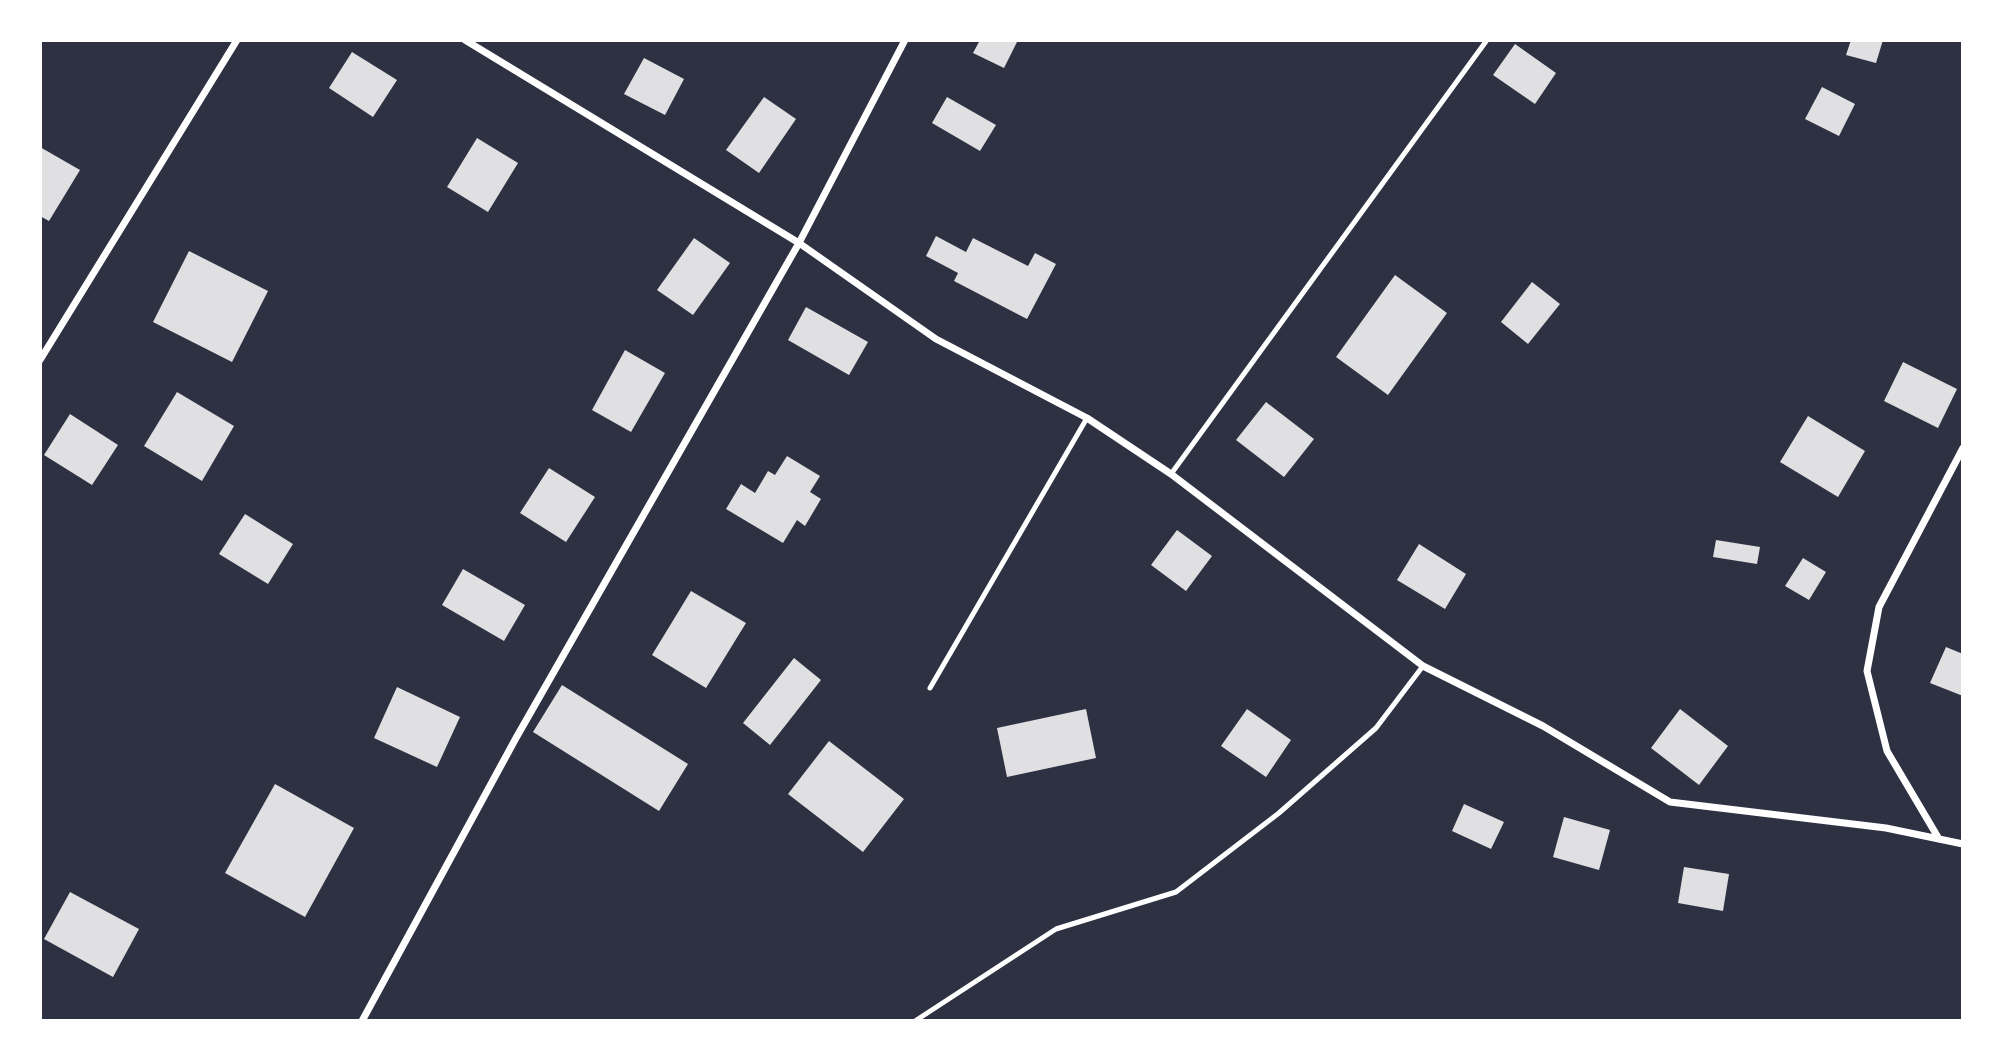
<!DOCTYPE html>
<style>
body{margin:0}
#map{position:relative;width:2003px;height:1061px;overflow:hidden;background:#2d3142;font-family:"Crimson Pro",serif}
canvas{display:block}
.frame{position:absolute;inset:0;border:42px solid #fff;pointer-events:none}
</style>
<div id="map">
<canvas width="2003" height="1061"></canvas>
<div class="frame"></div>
</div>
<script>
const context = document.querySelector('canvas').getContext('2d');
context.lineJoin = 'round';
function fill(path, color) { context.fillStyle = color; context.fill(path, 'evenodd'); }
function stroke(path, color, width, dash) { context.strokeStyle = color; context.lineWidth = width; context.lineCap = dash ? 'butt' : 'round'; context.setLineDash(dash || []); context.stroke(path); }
fill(new Path2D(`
 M 980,40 L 1018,40 L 1004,68 L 973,53 Z
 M 1851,40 L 1883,40 L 1876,63 L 1846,55 Z
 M 1515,44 L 1556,73 L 1535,104 L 1493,75 Z
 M 352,52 L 397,80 L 373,117 L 329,88 Z
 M 644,58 L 684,79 L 665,115 L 624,94 Z
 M 1822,87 L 1855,104 L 1839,136 L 1805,119 Z
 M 764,97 L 796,119 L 759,173 L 726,150 Z
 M 947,97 L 996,125 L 980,151 L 932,123 Z
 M 477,138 L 518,163 L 488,212 L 447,187 Z
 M 40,147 L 80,170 L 49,221 L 40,216 Z
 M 936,236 L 966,252 L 973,238 L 1028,266 L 1035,253 L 1056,264 L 1027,319 L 954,281 L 958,273 L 926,256 Z
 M 694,238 L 730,263 L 693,315 L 657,290 Z
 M 189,251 L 268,291 L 232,362 L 153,322 Z
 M 1395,275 L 1447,313 L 1388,395 L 1336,357 Z
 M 1532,282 L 1560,304 L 1528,344 L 1501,322 Z
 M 806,307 L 868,342 L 849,375 L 788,340 Z
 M 625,350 L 665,373 L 631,432 L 592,410 Z
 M 1903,362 L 1957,389 L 1938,428 L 1884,401 Z
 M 177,392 L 234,426 L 202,481 L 144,446 Z
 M 1266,402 L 1314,439 L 1284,477 L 1236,440 Z
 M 70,414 L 118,445 L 92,485 L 44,455 Z
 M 1808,416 L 1865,451 L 1838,497 L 1780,462 Z
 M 787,456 L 820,476 L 810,492 L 821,499 L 805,526 L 797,520 L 783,543 L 726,509 L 741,484 L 755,493 L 768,471 L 775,475 Z
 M 549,468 L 595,497 L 566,542 L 520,513 Z
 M 245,514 L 293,544 L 268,584 L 219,554 Z
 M 1177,530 L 1212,556 L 1186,591 L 1151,565 Z
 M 1716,540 L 1760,547 L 1757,564 L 1713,557 Z
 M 1419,544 L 1466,574 L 1445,609 L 1397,580 Z
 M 1803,558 L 1826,572 L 1809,600 L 1785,586 Z
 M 463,569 L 525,605 L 504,641 L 442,605 Z
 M 691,591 L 746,623 L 706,688 L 652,655 Z
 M 1946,647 L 1963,654 L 1963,696 L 1930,683 Z
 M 794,658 L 821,680 L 770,745 L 743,723 Z
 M 562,685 L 688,764 L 659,811 L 533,732 Z
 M 397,687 L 460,717 L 437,767 L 374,738 Z
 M 1086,709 L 1096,758 L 1007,777 L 997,728 Z
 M 1247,709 L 1291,740 L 1266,777 L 1221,746 Z
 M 1680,709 L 1728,746 L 1699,785 L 1651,748 Z
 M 829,741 L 904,799 L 863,852 L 788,794 Z
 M 275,784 L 354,828 L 305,917 L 225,873 Z
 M 1464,804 L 1504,822 L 1491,849 L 1452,831 Z
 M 1564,817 L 1610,830 L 1599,870 L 1553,857 Z
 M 1684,867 L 1729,874 L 1723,911 L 1678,903 Z
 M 70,892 L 139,929 L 113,977 L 44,939 Z`), '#e0e0e3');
stroke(new Path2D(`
 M 1171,474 L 1487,40
 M 930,688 L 1087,418
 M 915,1021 L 1056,929 L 1176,892 L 1279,813 L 1376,728 L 1423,666`), '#fff', 5);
stroke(new Path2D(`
 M 465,40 L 799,243 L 936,339 L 1087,418 L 1171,474 L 1423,666 L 1543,726 L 1670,802 L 1886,828 L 1963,844
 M 40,360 L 237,40
 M 1939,839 L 1887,751 L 1867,671 L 1879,607 L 1963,448
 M 362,1021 L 516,738 L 799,243 L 905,40`), '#fff', 7);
</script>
